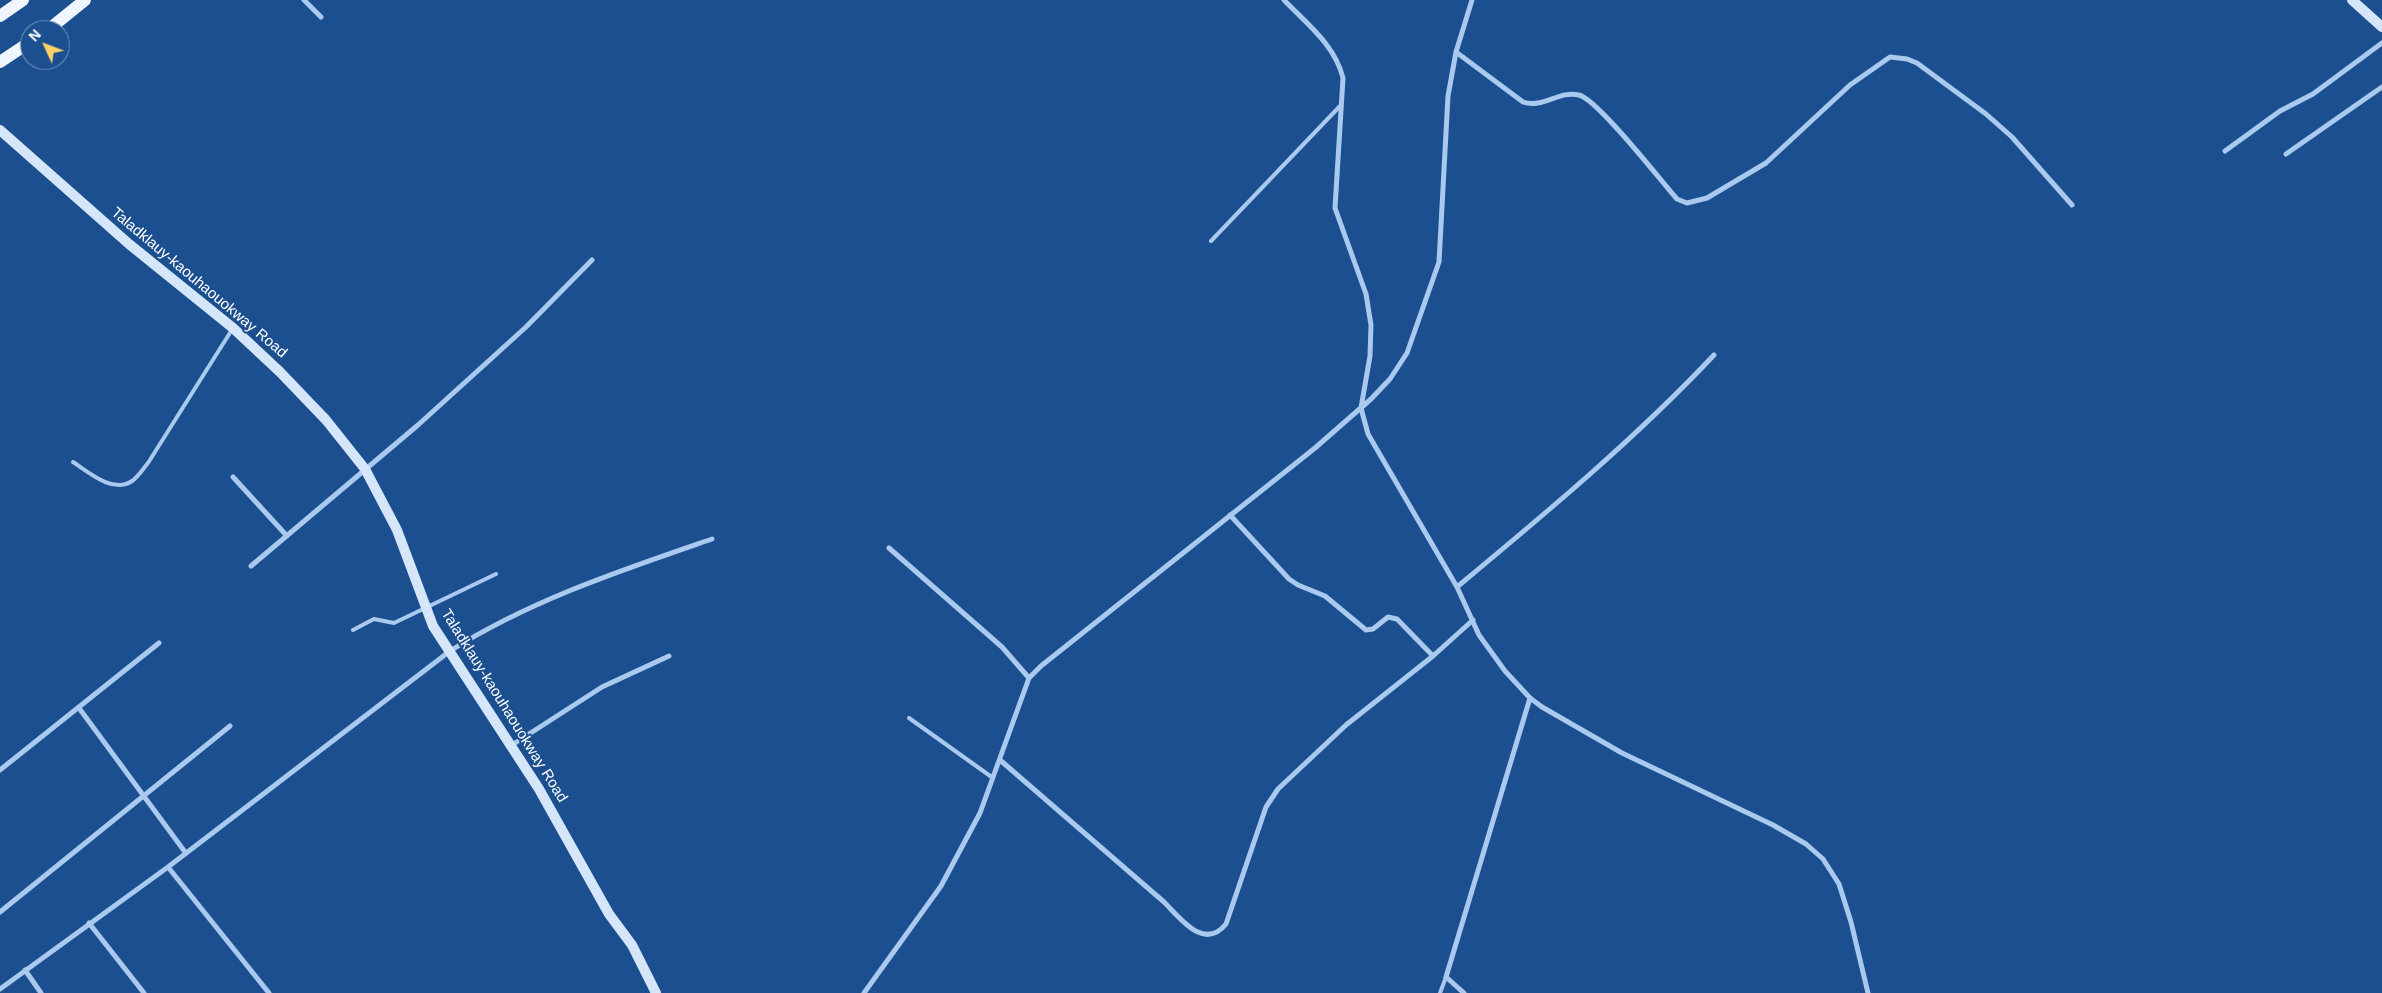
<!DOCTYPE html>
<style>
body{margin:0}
#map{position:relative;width:2382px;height:993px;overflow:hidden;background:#1b4f8f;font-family:Arial,sans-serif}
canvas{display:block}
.north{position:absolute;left:20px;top:20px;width:50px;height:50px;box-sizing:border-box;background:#1b4f8f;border:1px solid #7695bc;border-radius:50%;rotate:313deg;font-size:14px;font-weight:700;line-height:20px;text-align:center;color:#fff}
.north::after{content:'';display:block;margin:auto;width:18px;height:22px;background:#ffd166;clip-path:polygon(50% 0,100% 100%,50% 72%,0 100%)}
</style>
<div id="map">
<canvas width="2382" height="993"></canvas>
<div class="north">N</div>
</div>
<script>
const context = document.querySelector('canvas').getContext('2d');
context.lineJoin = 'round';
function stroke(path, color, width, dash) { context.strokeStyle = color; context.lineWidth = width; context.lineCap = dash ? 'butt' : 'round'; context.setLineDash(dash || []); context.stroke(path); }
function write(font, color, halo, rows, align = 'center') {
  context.font = font + ' Arial,sans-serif'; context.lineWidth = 4; context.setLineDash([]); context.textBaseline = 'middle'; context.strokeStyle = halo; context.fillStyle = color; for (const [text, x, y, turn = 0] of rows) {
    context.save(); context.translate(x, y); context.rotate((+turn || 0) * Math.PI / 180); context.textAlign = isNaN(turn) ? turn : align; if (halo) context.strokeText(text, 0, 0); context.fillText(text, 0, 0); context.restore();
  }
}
stroke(new Path2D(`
 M 1211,241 L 1341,105
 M 73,462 C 88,472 113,494 132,481 C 138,477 143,469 148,463 L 233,328
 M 353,630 L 374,619 L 394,623 L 496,574
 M 909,718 L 993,778
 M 1440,993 L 1446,977`), '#a9c9ee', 4);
stroke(new Path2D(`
 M 304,0 L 321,17
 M 1284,0 C 1307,24 1335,45 1343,78 L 1335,208 L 1366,294 L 1371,325 L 1370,356 L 1361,408 L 1368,434 L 1457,587 L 1479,635 L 1505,671 L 1530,698 L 1542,707 L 1622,753 L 1773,825 L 1806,844 L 1823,859 L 1839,884 L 1851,922 L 1868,993
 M 1456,52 L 1523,102 C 1543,109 1559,90 1579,95 C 1597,99 1661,181 1677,199 L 1687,203 L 1707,198 L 1766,163 L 1850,85 L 1890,57 L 1907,59 L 1917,63 L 1986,114 L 2012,137 L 2072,205
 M 2225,151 L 2280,111 L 2313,94 L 2382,43
 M 2286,154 L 2382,87
 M 233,477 L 287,536
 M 1230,515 L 1289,579 L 1298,585 L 1325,596 L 1366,630 L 1373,629 L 1388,617 L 1397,619 L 1433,656
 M 889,548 L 1002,647 L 1029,678
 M 251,566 L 418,425 L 526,327 L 592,260
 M 1457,587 C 1546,513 1635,439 1714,355
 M 79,708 L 185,852
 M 512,745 L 602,687 L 669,656
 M 1000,760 L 1164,902 C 1181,919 1204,951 1226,924 L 1266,807 L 1278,789 L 1346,725 L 1433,656 L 1473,620
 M 0,770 L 159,643
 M 168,867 L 269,993
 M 0,912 L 230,726
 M 89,923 L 144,993
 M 25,970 L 41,993
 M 0,989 L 168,867 L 450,651 C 531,600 622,570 712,539
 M 864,993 L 941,886 L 980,813 L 1029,678 L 1041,666 L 1315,448 L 1371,399 L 1390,379 L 1407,353 L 1439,262 L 1448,96 L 1456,52 L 1472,0
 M 1464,993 L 1446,977 L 1530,698`), '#a9c9ee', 5);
stroke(new Path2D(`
 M 2352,0 L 2382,27
 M 0,130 L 129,244 L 233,328 L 280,372 L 326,420 L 365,469 L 397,530 L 433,626 L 539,789 L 609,914 L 632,945 L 656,993`), '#d6e6fa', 10);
stroke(new Path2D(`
 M 0,16 L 23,0
 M 48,30 L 85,0
 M 0,62 L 30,42`), '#f0f6ff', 12);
write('15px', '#fff', '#1b4f8f', [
 ["Taladklauy-kaouhaouokway Road",199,283,40],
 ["Taladklauy-kaouhaouokway Road",504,706,58]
]);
</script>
